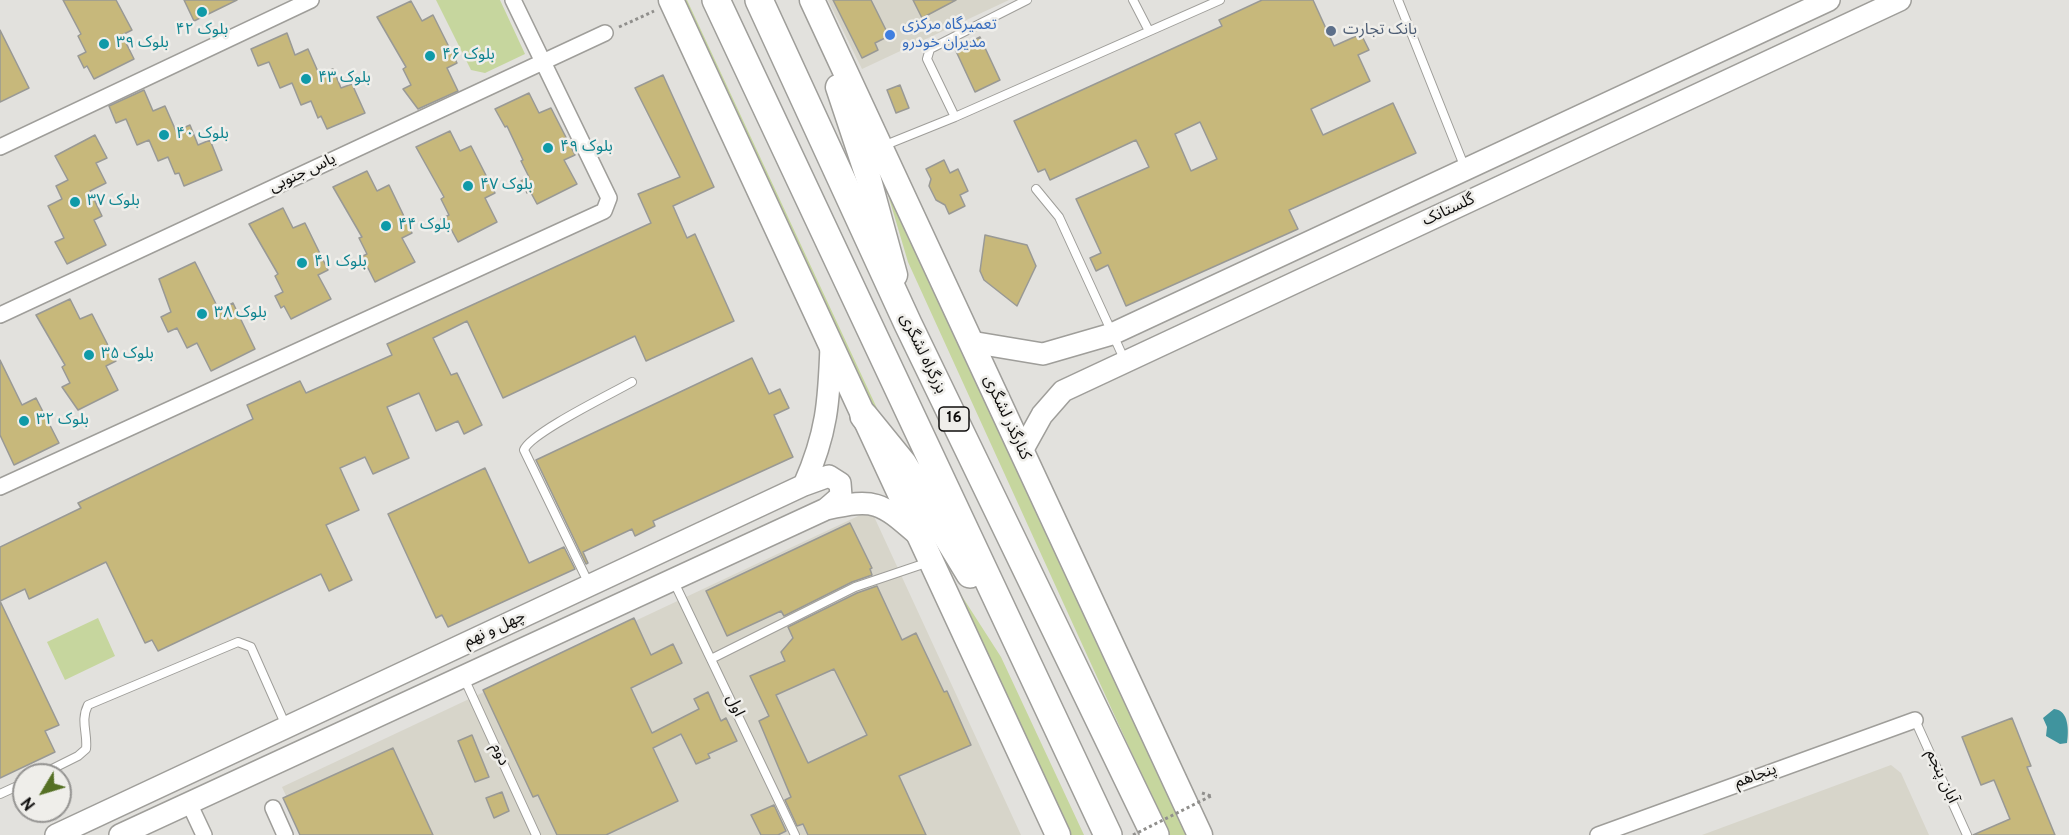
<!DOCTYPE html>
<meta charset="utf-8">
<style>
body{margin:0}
#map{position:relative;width:2069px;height:835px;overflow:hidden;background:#e2e1dd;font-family:Overpass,sans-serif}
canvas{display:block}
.north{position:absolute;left:12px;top:763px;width:60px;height:60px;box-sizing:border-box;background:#efeeea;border:2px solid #959492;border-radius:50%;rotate:232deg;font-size:16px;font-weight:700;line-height:24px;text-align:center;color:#0f0e0d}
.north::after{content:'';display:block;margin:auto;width:21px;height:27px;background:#557024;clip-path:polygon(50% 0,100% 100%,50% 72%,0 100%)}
</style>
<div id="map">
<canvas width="2069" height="835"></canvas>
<div class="north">N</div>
</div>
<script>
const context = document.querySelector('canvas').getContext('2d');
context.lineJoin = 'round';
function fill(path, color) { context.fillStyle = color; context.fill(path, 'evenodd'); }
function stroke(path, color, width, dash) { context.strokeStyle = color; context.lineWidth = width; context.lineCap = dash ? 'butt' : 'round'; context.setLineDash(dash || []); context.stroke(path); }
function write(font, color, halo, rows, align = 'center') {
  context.font = font + ' Overpass,"Noto Sans Arabic",sans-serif'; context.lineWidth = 5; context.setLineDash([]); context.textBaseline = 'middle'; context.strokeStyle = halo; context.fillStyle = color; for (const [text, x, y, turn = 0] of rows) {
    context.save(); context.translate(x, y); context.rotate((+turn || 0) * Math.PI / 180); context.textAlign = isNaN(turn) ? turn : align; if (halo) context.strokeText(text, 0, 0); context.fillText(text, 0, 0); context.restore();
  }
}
fill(new Path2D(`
 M 828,0 L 1009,0 L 862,69 Z
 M 871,510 L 1021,835 L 304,835 L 282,787 Z
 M 1891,765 L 1901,773 L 1929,835 L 1702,835 Z`), '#d7d5ca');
fill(new Path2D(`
 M 436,0 L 500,0 L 525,54 L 485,73 L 471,70 Z
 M 665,0 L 687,0 L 895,447 L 859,416 Z
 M 884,181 L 1188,835 L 1169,835 L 908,262 Z
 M 940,562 L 1001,657 L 1084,835 L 1066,835 Z
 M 98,618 L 115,656 L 65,680 L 47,642 Z`), '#c6d69e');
fill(new Path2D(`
 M 2054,709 C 2069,710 2069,731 2067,743 L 2060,744 L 2046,736 L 2047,727 L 2043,718 Z`), '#40949e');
const building = new Path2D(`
 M 63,0 L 116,0 L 132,30 L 122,35 L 134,59 L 94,79 L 87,66 L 84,68 L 78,56 L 86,52 L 78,36 L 81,34 Z
 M 184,0 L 237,0 L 194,21 Z
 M 833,0 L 871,0 L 889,36 L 875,43 L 878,50 L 862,58 Z
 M 913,0 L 956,0 L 922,18 Z
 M 1262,0 L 1313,0 L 1334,46 L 1361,34 L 1369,50 L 1358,55 L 1370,81 L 1311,109 L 1323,135 L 1393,103 L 1416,153 L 1289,210 L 1298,229 L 1126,306 L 1108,265 L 1096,271 L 1090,258 L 1101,253 L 1076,199 L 1149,167 L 1136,140 L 1050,180 L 1045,169 L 1038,172 L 1014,121 L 1222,26 L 1219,20 ZM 1200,122 L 1217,159 L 1191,171 L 1175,134 Z
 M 411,1 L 422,21 L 433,15 L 457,63 L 447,68 L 458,91 L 418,109 L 403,89 L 411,85 L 403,69 L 406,67 L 377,17 Z
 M 0,30 L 29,88 L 0,102 Z
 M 287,33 L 295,55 L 308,49 L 319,74 L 333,69 L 341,88 L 352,84 L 365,113 L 327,129 L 321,116 L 318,118 L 311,101 L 301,105 L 292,83 L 280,88 L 269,62 L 258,66 L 251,49 Z
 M 980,37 L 1000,80 L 975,92 L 955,49 Z
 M 663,75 L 714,187 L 673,206 L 687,238 L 695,234 L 734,321 L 646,361 L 635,336 L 503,398 L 467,321 L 433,338 L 451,375 L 457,373 L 482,425 L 464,434 L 458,421 L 436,431 L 419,393 L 387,407 L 409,458 L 373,474 L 365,457 L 340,468 L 359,510 L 326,525 L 352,580 L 329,591 L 321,574 L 158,651 L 152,640 L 145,643 L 106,562 L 29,599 L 25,589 L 0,601 L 0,547 L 81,508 L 78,503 L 253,419 L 247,405 L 300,381 L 306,393 L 392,355 L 387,344 L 651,223 L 638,194 L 680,177 L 635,88 Z
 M 900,85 L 909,108 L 896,113 L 887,90 Z
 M 144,90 L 153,111 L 165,106 L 176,131 L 190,125 L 198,145 L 210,140 L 222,170 L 184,186 L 179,173 L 175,174 L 168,157 L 158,161 L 149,140 L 137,145 L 126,119 L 116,123 L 109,106 Z
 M 529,93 L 539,113 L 551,108 L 575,155 L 564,160 L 577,184 L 537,204 L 530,191 L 527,193 L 521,181 L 529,177 L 521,161 L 523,160 L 507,126 L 505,127 L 495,109 Z
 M 450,131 L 460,151 L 471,146 L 495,193 L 485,198 L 497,222 L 458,242 L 451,229 L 447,231 L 441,219 L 449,215 L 441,199 L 444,197 L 416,147 Z
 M 95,135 L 107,158 L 96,163 L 106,183 L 90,191 L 102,216 L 94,220 L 106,245 L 67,264 L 55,242 L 64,238 L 48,206 L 62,199 L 56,186 L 68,180 L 55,156 Z
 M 944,160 L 950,173 L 958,169 L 968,191 L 960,195 L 965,206 L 949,214 L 945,205 L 936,200 L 929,186 L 931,179 L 926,169 Z
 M 367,171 L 377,191 L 389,185 L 412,233 L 402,238 L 415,262 L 375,282 L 368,268 L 365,270 L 359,258 L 367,254 L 359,238 L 362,237 L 333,187 Z
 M 283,208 L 293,228 L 305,223 L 328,270 L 318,275 L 331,299 L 291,319 L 284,306 L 281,308 L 275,296 L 283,292 L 275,276 L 278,274 L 249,224 Z
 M 985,235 L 1027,245 L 1036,266 L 1017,306 L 984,280 L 980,271 Z
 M 195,262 L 219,310 L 233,303 L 255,349 L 211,371 L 197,343 L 187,348 L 177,328 L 168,332 L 161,317 L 171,312 L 159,279 Z
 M 70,299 L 80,319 L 92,314 L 116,361 L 106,366 L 118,390 L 78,410 L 62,387 L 70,383 L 62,367 L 65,365 L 36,315 Z
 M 752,358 L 769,394 L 780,389 L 789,408 L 774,415 L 793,457 L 653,521 L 655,526 L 635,536 L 632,529 L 583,552 L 588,563 L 586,564 L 536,460 Z
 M 0,360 L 22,405 L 36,398 L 59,443 L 14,465 L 0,435 Z
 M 485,468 L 529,563 L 564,547 L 575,569 L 448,627 L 442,615 L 436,618 L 388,514 Z
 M 850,523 L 872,568 L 870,569 L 872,575 L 852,582 L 784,616 L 781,611 L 727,636 L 706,591 Z
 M 877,586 L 902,640 L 916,633 L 944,692 L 947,691 L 971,745 L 899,776 L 926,835 L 808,835 L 803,824 L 797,826 L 785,800 L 791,797 L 759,721 L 769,716 L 750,676 L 785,661 L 781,652 L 793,638 L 788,627 L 857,593 ZM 834,669 L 867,735 L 808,763 L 776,695 Z
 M 0,601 L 59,725 L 45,731 L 55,752 L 0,778 Z
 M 634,618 L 651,655 L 673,644 L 682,663 L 631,688 L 652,733 L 699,709 L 694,699 L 708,692 L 721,721 L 726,718 L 737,741 L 708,754 L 710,758 L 696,764 L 681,734 L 653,748 L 678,801 L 606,835 L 557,835 L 538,795 L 533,797 L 483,690 Z
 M 2012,718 L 2031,766 L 2027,767 L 2055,835 L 1973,835 L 2010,819 L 1994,780 L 1981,785 L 1962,737 Z
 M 472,735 L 489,777 L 475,782 L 458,741 Z
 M 393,748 L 433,835 L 300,835 L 283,798 Z
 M 502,792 L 509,811 L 494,818 L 486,798 Z
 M 774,805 L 786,831 L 778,835 L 761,835 L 751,815 Z`);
fill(building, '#c7b87b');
stroke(building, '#999995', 1.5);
const lane = new Path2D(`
 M 1133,0 L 1149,31
 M 1398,0 L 1465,168
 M 955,117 L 927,59 L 930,49 L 1027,0
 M 883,146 L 955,117 L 1220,0
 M 1036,189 L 1059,217 L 1125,361
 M 674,582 L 795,835
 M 589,584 L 524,450 C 530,433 613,393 632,382
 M 711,659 L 855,587 L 929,562
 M 464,678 L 536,835
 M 1915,720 L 1967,835
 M 40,775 L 78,756 L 86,749 C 88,733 80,721 88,705 L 238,642 L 251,647 L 286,726
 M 0,794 L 24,783`);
const street = new Path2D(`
 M 0,147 L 311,0
 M 0,315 L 605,33
 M 0,487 L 604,211 L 609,198 L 513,0
 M 189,803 L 204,835
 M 273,808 L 285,835
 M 1598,835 L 1915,720`);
const secondary = new Path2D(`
 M 971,342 L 1043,354 L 1112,334 L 1829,0
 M 1022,451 L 1042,415 L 1063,391 L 1900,0
 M 804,485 C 827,433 829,402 831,346
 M 56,835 L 804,485 L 829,476 L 840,483 L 841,496 L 826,509
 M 120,835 L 826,509 C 876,498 880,502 918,535`);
const primary = new Path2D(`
 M 671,0 L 1058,835
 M 812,0 L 1200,835
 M 838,87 L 869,180 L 895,275`);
const highway = new Path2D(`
 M 716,0 L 1108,835
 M 759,0 L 908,324 L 1155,835
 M 864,416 L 903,464 L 970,574`);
stroke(lane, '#9f9e9a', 10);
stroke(street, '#9f9e9a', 18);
stroke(secondary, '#9f9e9a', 24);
stroke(primary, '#9f9e9a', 27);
stroke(highway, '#9f9e9a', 30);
stroke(new Path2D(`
 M 619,27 L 654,11
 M 1202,793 L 1211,796`), '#908f8c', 3, [3, 3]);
stroke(lane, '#fff', 8);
stroke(street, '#fff', 15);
stroke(secondary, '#fff', 21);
stroke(primary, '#fff', 24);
stroke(highway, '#fff', 27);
stroke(new Path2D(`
 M 1133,835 L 1211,796`), '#908f8c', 3, [3, 3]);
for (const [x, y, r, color] of [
 [202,12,6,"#0f9aa8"],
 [1331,31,6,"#5c6f8a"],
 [890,35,6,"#3f7fe0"],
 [104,44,6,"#0f9aa8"],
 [430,56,6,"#0f9aa8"],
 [306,79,6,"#0f9aa8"],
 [164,135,6,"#0f9aa8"],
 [548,148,6,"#0f9aa8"],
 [468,186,6,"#0f9aa8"],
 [75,202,6,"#0f9aa8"],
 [386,226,6,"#0f9aa8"],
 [302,263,6,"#0f9aa8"],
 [202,314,6,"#0f9aa8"],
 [89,355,6,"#0f9aa8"],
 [24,421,6,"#0f9aa8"]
]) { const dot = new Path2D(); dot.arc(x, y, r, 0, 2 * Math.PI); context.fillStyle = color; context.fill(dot); stroke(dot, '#efeeea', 2); }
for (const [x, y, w] of [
 [954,419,30]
]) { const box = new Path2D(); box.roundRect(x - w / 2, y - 12, w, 24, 4.5); context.fillStyle = '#efeeea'; context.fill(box); stroke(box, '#0f0e0d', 1.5); }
write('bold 15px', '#0f0e0d', null, [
 ["16",954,419]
]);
write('16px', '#366cbe', '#efeeea', [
 ["تعمیرگاه مرکزی",902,26],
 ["مدیران خودرو",902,44]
], 'left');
write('16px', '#0d838f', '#efeeea', [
 ["بلوک ۴۲",202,31,"center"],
 ["بلوک ۳۹",116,44],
 ["بلوک ۴۶",442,56],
 ["بلوک ۴۳",318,79],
 ["بلوک ۴۰",176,135],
 ["بلوک ۴۹",560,148],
 ["بلوک ۴۷",480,186],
 ["بلوک ۳۷",87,202],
 ["بلوک ۴۴",398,226],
 ["بلوک ۴۱",314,263],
 ["بلوک ۳۸",214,314],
 ["بلوک ۳۵",101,355],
 ["بلوک ۳۲",36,421]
], 'left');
write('16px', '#4e5e75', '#efeeea', [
 ["بانک تجارت",1343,31]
], 'left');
write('16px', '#0f0e0d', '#efeeea', [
 ["یاس جنوبی",303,174,-25],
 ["گلستانک",1449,211,-25],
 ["بزرگراه لشگری",922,354,64],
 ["کنارگذر لشگری",1006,418,65],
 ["چهل و نهم",495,630,-25],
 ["اول",734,706,65],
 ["دوم",499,755,66],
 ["پنجاهم",1756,777,-20],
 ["آبان پنجم",1941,777,66]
]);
</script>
